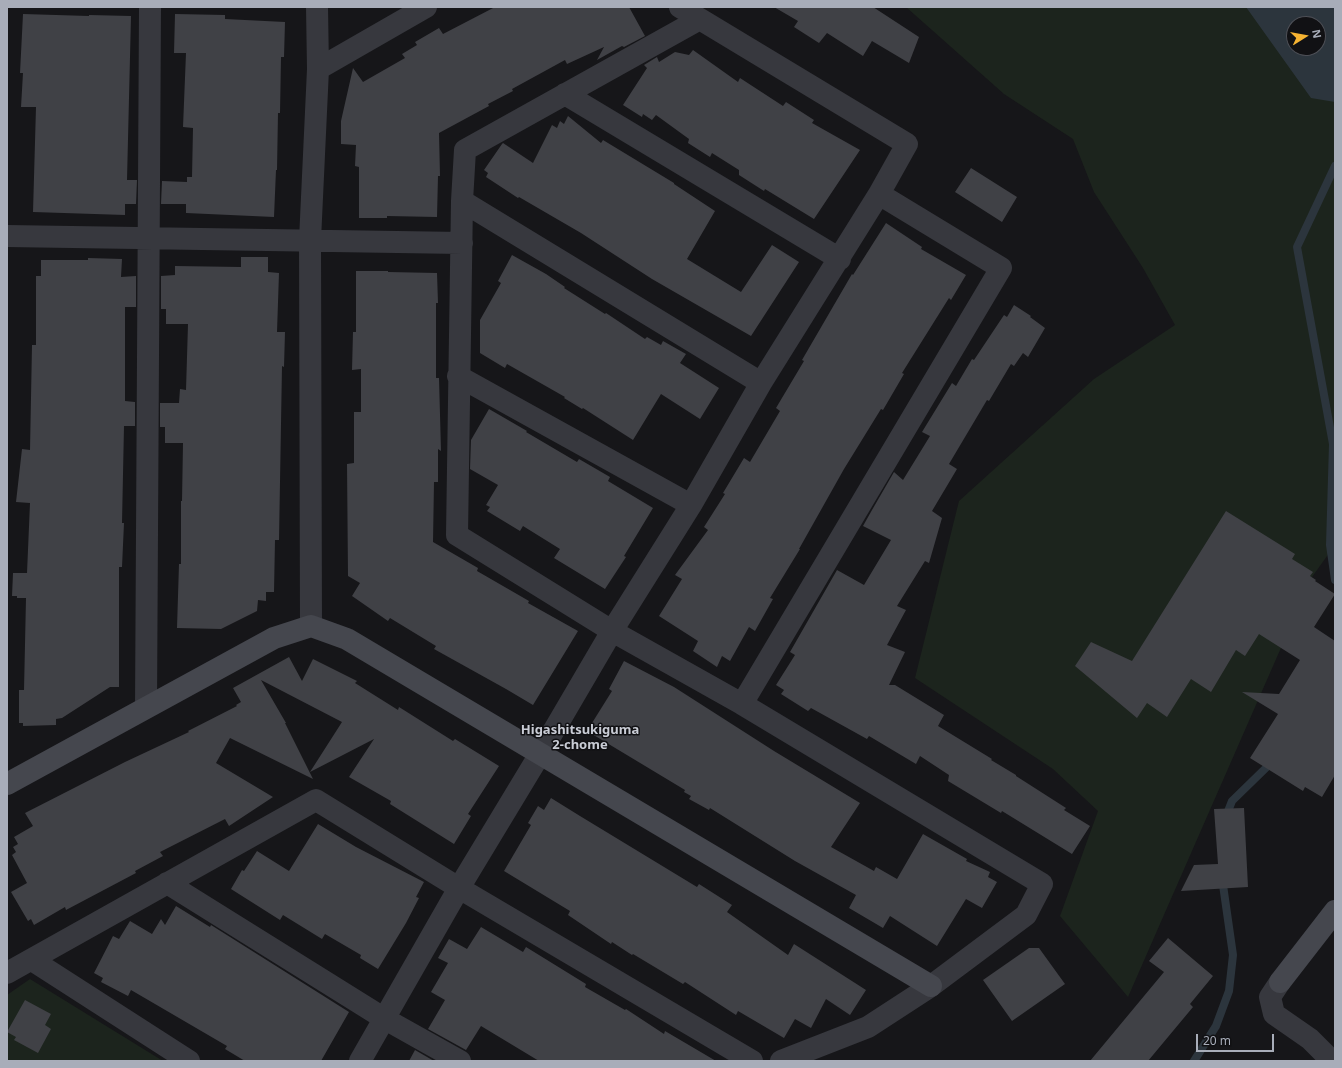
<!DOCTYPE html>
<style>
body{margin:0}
#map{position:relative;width:1342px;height:1068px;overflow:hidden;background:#161619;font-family:"Noto Sans",sans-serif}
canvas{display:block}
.frame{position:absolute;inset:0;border:8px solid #a8adb9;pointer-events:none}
.north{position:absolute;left:1286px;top:16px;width:40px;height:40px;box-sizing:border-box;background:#111114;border:1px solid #4d4f56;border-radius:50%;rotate:79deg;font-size:11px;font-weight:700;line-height:16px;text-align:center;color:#a8adb9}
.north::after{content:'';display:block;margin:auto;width:14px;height:18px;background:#f5b332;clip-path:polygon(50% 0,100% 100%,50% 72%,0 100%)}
.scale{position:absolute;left:1196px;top:1034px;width:78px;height:18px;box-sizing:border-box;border:2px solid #a8adb9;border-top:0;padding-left:5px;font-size:12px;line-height:14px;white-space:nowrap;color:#a8adb9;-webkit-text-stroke:3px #111114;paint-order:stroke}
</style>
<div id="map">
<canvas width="1342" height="1068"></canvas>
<div class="frame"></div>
<div class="north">N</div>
<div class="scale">20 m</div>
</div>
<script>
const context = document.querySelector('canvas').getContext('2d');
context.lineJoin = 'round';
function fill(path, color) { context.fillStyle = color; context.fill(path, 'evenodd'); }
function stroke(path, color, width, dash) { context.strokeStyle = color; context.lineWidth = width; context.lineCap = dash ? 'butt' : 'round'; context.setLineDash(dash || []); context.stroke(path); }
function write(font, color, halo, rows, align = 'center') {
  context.font = font + ' "Noto Sans",sans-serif'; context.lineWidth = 3; context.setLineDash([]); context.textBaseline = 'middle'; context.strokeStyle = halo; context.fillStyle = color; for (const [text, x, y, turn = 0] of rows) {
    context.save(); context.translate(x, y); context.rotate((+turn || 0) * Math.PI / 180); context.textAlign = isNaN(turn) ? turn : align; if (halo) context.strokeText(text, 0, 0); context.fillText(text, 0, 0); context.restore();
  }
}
fill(new Path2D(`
 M 906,7 L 1251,7 L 1294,48 L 1335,79 L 1335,545 L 1312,577 L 1128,997 L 1060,916 L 1098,811 L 1053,769 L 915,678 L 959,501 L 1094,379 L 1175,325 L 1143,268 L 1094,192 L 1073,139 L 1004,94 Z
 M 30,979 L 163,1061 L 7,1061 L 7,995 Z`), '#1c241d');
fill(new Path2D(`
 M 1246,7 L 1335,7 L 1335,102 L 1311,98 ZM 1294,24 L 1318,24 L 1318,48 L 1294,48 Z`), '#2c353d');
stroke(new Path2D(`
 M 1335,166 L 1297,247 L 1333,444 L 1330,545 L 1335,580
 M 1225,819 L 1232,801 L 1273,761
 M 1194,1061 L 1216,1026 L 1229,991 L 1233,955 L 1222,878`), '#2c353d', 8);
fill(new Path2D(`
 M 495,7 L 629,7 L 645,36 L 624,47 L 622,46 L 597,60 L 604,47 L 567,64 L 565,60 L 512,89 L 513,91 L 488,104 L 489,106 L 439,133 L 440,176 L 438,176 L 437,217 L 387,216 L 387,218 L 359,218 L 359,167 L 355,166 L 356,145 L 341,144 L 341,121 L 353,68 L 363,82 L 405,58 L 402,54 L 417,45 L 415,42 L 439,28 L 443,34 Z
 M 774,7 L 873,7 L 919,37 L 909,63 L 872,41 L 863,56 L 827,33 L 819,43 L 794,27 L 798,21 Z
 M 23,14 L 89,16 L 89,15 L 131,16 L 127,180 L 137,180 L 136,204 L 125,204 L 125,215 L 33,212 L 36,107 L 21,107 L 23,73 L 20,73 Z
 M 175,14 L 225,15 L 225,19 L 285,22 L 284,57 L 281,57 L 280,113 L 278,113 L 277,170 L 276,170 L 274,217 L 186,213 L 186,204 L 161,204 L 162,181 L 187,182 L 187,177 L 192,177 L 193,128 L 183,127 L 186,53 L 174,53 Z
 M 693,50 L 738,82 L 740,78 L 783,106 L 786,102 L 814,120 L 812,123 L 860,150 L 814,219 L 765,189 L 764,191 L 739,175 L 739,170 L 712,153 L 710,157 L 688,143 L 689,139 L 656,115 L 652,120 L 643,114 L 642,117 L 623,105 L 647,68 L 644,65 L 657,57 L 659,62 L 675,52 L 689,55 Z
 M 568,116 L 601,143 L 603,140 L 674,183 L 674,184 L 715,211 L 687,259 L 741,292 L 772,245 L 799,262 L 751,336 L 652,279 L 581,233 L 519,197 L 518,198 L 486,177 L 488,173 L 484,170 L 502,144 L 503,143 L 533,163 L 552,125 L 557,128 L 560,121 L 564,124 Z
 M 971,168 L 1017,197 L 1002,222 L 955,192 Z
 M 886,223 L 922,247 L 921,249 L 966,275 L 951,300 L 949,298 L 902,373 L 904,374 L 883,410 L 881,409 L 844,469 L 799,549 L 800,549 L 770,598 L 773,599 L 755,631 L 749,627 L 730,661 L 722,656 L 717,667 L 693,651 L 698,641 L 659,616 L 682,579 L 675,575 L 708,530 L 704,527 L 725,494 L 723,493 L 744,458 L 750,462 L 780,411 L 776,408 L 804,361 L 802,360 L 852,274 L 853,275 Z
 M 512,255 L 546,274 L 565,287 L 564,288 L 605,314 L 606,313 L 645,339 L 647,337 L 661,345 L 663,341 L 686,354 L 680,363 L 719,388 L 700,419 L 661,394 L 633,440 L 583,408 L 582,409 L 564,398 L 565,397 L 507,364 L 505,368 L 480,353 L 480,320 L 501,283 L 498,281 Z
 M 241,257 L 268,257 L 268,272 L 279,273 L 277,332 L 285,332 L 284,367 L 282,366 L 279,540 L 275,540 L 274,592 L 266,592 L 266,601 L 258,600 L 257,611 L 221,629 L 177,628 L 179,564 L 181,564 L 181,501 L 182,501 L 183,443 L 165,443 L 165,427 L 160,427 L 160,403 L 179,403 L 180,389 L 186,390 L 188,324 L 166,324 L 166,309 L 161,309 L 161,276 L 175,275 L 175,266 L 241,267 Z
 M 88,258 L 122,259 L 121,277 L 136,276 L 136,307 L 125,307 L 125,401 L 135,402 L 135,426 L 124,426 L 122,523 L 124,523 L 122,567 L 119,567 L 119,687 L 110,687 L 62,718 L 56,719 L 56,725 L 23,726 L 23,723 L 19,723 L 19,690 L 24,690 L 26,598 L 17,598 L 17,596 L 12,596 L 13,573 L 27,573 L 30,503 L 16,502 L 22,449 L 30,450 L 32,345 L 36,345 L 36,276 L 41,276 L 41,260 L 88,260 Z
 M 356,271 L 388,271 L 388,272 L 437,273 L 438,303 L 436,303 L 436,378 L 439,378 L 441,451 L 438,449 L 438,482 L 434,482 L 433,542 L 478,568 L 477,571 L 529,601 L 528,603 L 578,631 L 533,705 L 506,689 L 434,649 L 436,646 L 390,618 L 388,621 L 352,596 L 360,583 L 348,576 L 347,464 L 354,463 L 354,412 L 361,412 L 361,369 L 352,370 L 353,332 L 356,332 Z
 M 1014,305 L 1031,316 L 1030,317 L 1045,328 L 1028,357 L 1023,353 L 1014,366 L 1011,364 L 989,401 L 987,400 L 949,464 L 957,469 L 932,511 L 942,518 L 929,563 L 925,561 L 897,606 L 906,610 L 887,645 L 905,652 L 889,685 L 895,685 L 944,715 L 938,726 L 992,759 L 991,760 L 1016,775 L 1016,776 L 1066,808 L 1064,810 L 1090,826 L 1072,854 L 1002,811 L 1001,813 L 948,781 L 949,775 L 920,756 L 916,764 L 869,736 L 867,739 L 811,708 L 808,711 L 781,694 L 784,690 L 776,685 L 795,655 L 790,652 L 837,570 L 864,585 L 891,540 L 863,526 L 872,510 L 894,472 L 903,480 L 930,436 L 922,432 L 952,383 L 956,386 L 972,359 L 974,360 L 1004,315 L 1007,317 Z
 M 489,409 L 527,431 L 526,432 L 577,462 L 579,459 L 610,477 L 608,481 L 653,508 L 624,556 L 626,557 L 605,589 L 554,558 L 560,549 L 523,526 L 520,531 L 487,511 L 490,507 L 486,505 L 498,485 L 470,469 L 471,440 Z
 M 1226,511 L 1295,554 L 1292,559 L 1313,572 L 1310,576 L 1316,580 L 1315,581 L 1335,594 L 1314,627 L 1335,641 L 1335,775 L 1322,797 L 1305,787 L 1303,791 L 1250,758 L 1278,714 L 1242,692 L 1279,694 L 1300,660 L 1259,634 L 1245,656 L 1236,650 L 1211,692 L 1191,679 L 1167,717 L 1147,703 L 1137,718 L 1075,666 L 1091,642 L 1132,661 Z
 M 289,657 L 302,681 L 313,659 L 357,681 L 355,683 L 398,710 L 399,707 L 453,741 L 455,739 L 499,766 L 468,814 L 471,816 L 454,844 L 390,804 L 391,801 L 349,777 L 374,739 L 310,772 L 342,722 L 261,680 L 286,723 L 285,723 L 313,779 L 230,738 L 216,763 L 273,797 L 229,826 L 225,819 L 160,852 L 163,856 L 135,871 L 136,873 L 66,910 L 65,907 L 34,925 L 31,919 L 28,921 L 11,892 L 27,883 L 12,855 L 16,852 L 13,847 L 18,844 L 14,837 L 33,826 L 25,813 L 125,762 L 189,732 L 188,731 L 237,706 L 236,705 L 241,702 L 233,688 Z
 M 624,661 L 674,687 L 774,751 L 860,803 L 831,847 L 874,871 L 876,867 L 897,879 L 923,834 L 967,859 L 966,861 L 990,872 L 988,877 L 997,882 L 982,908 L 966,899 L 937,946 L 890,916 L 883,928 L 849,908 L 856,895 L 795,861 L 710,808 L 709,810 L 689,799 L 691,796 L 684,792 L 685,790 L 587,731 L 612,691 L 609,689 Z
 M 551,798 L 580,816 L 697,887 L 699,884 L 732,905 L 727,912 L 788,955 L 794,944 L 866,990 L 850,1015 L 826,999 L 811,1028 L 795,1019 L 784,1038 L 738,1011 L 736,1015 L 685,982 L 683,984 L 633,954 L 632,955 L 612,942 L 611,944 L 568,915 L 570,911 L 504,871 L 531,825 L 528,823 L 538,806 L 544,810 Z
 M 1244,808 L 1248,887 L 1181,891 L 1194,865 L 1218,864 L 1214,809 Z
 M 318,824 L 356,847 L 424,882 L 416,897 L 419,898 L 406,923 L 378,969 L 360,958 L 361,955 L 325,934 L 322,939 L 283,915 L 280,920 L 231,889 L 242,870 L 244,871 L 257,851 L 289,871 Z
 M 176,906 L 210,927 L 211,925 L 349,1012 L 321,1061 L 245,1061 L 225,1049 L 227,1046 L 131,990 L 128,996 L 101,982 L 103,978 L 94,973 L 113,936 L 119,939 L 130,921 L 152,934 L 161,919 L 165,925 Z
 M 481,927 L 523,952 L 526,947 L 586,984 L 585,987 L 625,1010 L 626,1009 L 664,1034 L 665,1031 L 716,1061 L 539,1061 L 481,1026 L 466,1050 L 428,1029 L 445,1000 L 431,992 L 448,963 L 438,958 L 449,939 L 467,949 Z
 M 1168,938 L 1213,976 L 1190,1004 L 1193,1007 L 1148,1061 L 1090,1061 L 1164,972 L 1149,961 Z
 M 1029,948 L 1039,948 L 1065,984 L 1012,1021 L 983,980 Z
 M 25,1000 L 51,1014 L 45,1025 L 51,1029 L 38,1053 L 14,1040 L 16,1037 L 7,1032 Z
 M 415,1050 L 434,1061 L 409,1061 Z`), '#404146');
stroke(new Path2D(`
 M 700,19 L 465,150 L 462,201 L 457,535 L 612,631 L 742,704 L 1042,884 L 1026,915 L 931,986 L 868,1027 L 781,1061
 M 318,69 L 426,7
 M 565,94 L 840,259
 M 462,201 L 761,383
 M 7,236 L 462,243
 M 458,376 L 691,505
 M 311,626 L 310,240 L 318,69 L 317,7
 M 742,704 L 1001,268 L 879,194
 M 146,707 L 150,7
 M 167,883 L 385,1019 L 460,1061
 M 32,960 L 189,1061
 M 7,973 L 316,800 L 459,888 L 752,1061
 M 1280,982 L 1270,997 L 1274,1014 L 1310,1039 L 1332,1061
 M 360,1061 L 459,888 L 540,754 L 612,631 L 691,505 L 761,383 L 879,194 L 907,144 L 680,7`), '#37383e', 22);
stroke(new Path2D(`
 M 7,784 L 274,638 L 311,626 L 347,639 L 931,986
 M 1280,982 L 1335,911`), '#45474e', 22);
write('bold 13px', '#c9ccd5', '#111114', [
 ["Higashitsukiguma",580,730],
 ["2-chome",580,745]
]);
</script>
